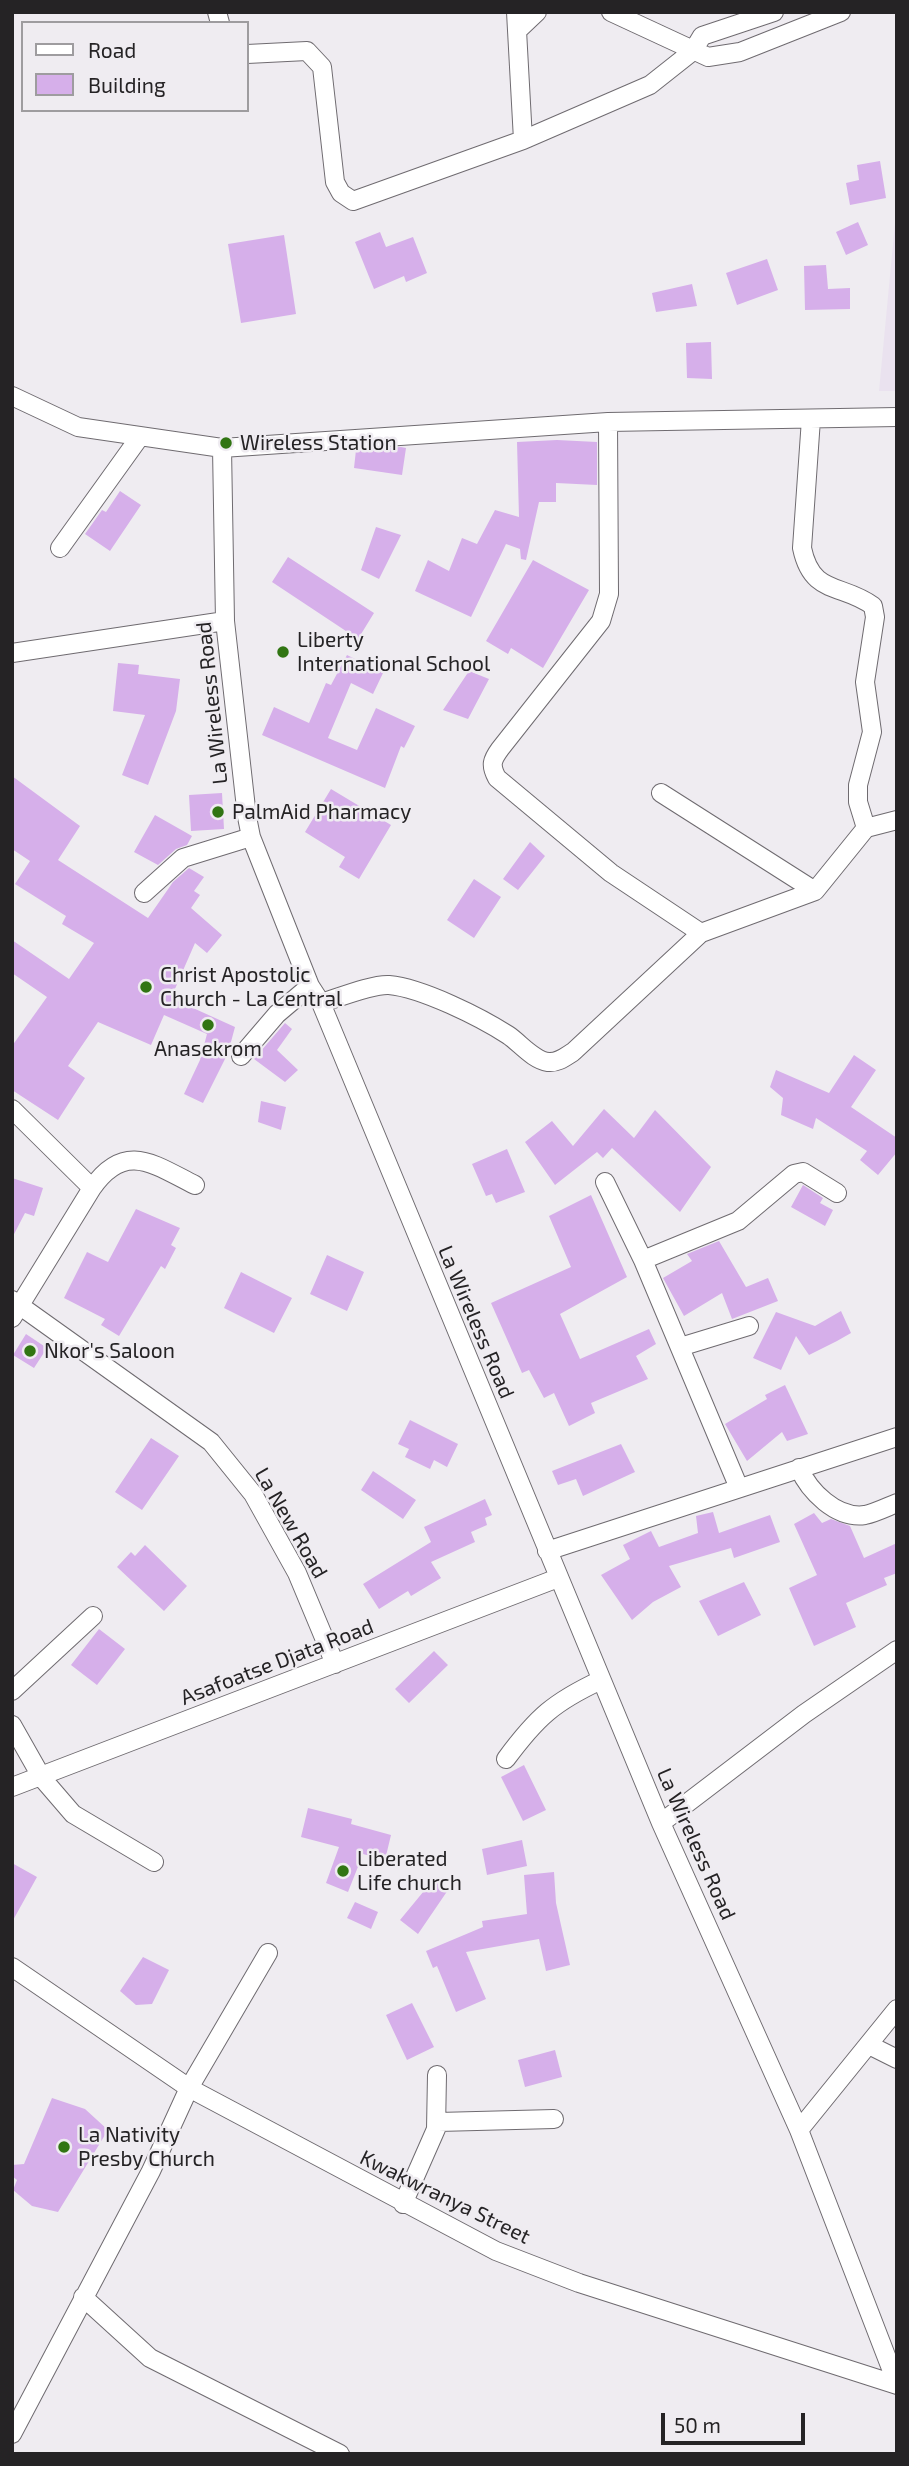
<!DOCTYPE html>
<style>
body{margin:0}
#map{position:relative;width:909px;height:2466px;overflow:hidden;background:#efecf1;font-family:"Exo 2",sans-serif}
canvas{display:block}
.frame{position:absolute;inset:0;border:14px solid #252325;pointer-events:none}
.legend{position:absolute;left:21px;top:21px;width:228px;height:91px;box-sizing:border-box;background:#efecf1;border:2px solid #9e9c9f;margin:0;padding:9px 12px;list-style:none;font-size:21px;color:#252325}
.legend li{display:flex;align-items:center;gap:14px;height:35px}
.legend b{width:35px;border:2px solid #9e9c9f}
.scale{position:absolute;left:661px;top:2413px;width:144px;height:32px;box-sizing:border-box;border:4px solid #252325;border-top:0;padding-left:9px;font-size:21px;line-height:24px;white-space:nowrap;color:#252325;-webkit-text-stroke:5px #efecf1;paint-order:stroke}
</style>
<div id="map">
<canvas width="909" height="2466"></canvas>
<div class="frame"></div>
<ul class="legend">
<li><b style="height:9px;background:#fff"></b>Road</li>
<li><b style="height:19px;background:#d6afea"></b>Building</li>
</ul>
<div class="scale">50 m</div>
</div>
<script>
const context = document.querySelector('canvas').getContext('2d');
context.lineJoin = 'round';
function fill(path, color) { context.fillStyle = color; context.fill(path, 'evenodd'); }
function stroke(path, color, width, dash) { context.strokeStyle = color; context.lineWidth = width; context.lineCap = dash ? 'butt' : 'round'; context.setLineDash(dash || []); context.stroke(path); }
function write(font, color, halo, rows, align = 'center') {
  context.font = font + ' "Exo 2",sans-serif'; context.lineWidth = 5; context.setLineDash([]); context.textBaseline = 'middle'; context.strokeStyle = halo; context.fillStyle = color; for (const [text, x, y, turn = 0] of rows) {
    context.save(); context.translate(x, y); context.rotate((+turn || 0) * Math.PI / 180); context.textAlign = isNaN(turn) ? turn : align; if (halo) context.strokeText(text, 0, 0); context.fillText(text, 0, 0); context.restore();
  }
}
fill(new Path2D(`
 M 897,202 L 897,391 L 879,391 Z`), '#eae2ef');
fill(new Path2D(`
 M 880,161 L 886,198 L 850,205 L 846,183 L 859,180 L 857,165 Z
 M 858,222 L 868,245 L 846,255 L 836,232 Z
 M 380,232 L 386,247 L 413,237 L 427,273 L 406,282 L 404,276 L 374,289 L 355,242 Z
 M 284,235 L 296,314 L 241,323 L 228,244 Z
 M 767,259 L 778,290 L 737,305 L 726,273 Z
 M 826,265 L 828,289 L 850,288 L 850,309 L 805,310 L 804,266 Z
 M 692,284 L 697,306 L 656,312 L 652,293 Z
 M 711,342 L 712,379 L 687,378 L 686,343 Z
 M 557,440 L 597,442 L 597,485 L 556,483 L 556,502 L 539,502 L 526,560 L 521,559 L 520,549 L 506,544 L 471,617 L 415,591 L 428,560 L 449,571 L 462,538 L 477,544 L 495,510 L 519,517 L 517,442 Z
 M 401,447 L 406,448 L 402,475 L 354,468 L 356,450 Z
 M 120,491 L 141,505 L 110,551 L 85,534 L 102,510 L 106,512 Z
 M 376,527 L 401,535 L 379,579 L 361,570 Z
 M 288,557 L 374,613 L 358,639 L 272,582 Z
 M 533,560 L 589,590 L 543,668 L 511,648 L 508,654 L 486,641 Z
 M 347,655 L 383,673 L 373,694 L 351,683 L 328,738 L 357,750 L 376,708 L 415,726 L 404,748 L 401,746 L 385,788 L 262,735 L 274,707 L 309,723 L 326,683 L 331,685 Z
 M 118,663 L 139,665 L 138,674 L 180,679 L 176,711 L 148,785 L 122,775 L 145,715 L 113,711 Z
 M 469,671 L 489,679 L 468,719 L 443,710 Z
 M 12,776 L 80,826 L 58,860 L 148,918 L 173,882 L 189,868 L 204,877 L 194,891 L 200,895 L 191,908 L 222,935 L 207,953 L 195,943 L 171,998 L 235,1027 L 228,1053 L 203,1103 L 184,1094 L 200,1060 L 207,1034 L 164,1015 L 151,1045 L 98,1022 L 68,1066 L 85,1078 L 58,1120 L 12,1090 L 12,1046 L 47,997 L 12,973 L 12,940 L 69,979 L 94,943 L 62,924 L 66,916 L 15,884 L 30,861 L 12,849 Z
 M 331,789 L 391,825 L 359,879 L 339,867 L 345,857 L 305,832 Z
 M 222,793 L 224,829 L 191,831 L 189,795 Z
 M 155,815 L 192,836 L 187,845 L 176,849 L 158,865 L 134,852 Z
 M 530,842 L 545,856 L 518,890 L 503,879 Z
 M 474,879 L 501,897 L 474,938 L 447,920 Z
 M 285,1023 L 292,1029 L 277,1050 L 298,1070 L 285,1082 L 254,1059 Z
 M 854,1055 L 876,1070 L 851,1107 L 897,1138 L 897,1152 L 878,1175 L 860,1160 L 867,1151 L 816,1118 L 813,1129 L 781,1115 L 783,1098 L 770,1087 L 776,1070 L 829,1093 Z
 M 261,1101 L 286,1107 L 281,1130 L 258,1122 Z
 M 604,1109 L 634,1138 L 655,1110 L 711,1167 L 680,1212 L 612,1148 L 603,1158 L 597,1152 L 555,1185 L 525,1142 L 552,1121 L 573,1146 Z
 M 507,1149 L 525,1192 L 496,1203 L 492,1194 L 486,1196 L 472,1164 Z
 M 12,1178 L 43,1188 L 34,1216 L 25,1213 L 12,1238 Z
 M 803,1185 L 823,1198 L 820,1203 L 833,1210 L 825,1226 L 791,1207 Z
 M 591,1195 L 627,1277 L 560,1314 L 580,1359 L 649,1329 L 656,1344 L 636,1356 L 648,1379 L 591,1403 L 595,1413 L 569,1426 L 554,1393 L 544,1398 L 529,1370 L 522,1373 L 491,1303 L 571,1267 L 549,1216 Z
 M 136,1209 L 180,1228 L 171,1245 L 176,1248 L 165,1269 L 161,1266 L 119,1336 L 101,1325 L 105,1319 L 64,1298 L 87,1252 L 108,1262 Z
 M 719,1241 L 746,1287 L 768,1278 L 778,1301 L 732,1319 L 722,1293 L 684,1316 L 663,1278 L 692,1261 L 687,1254 Z
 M 327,1255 L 364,1272 L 347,1311 L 310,1294 Z
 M 241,1272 L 292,1298 L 274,1333 L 224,1308 Z
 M 841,1311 L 851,1333 L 837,1341 L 809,1355 L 796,1336 L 781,1370 L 753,1358 L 776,1312 L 815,1326 Z
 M 26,1334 L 47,1348 L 34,1368 L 13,1355 Z
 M 785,1385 L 808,1434 L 787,1441 L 782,1432 L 747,1461 L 725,1424 L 767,1399 L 765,1395 Z
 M 410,1420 L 458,1444 L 447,1467 L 434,1460 L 430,1469 L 405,1457 L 409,1449 L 398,1444 Z
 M 151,1438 L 179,1456 L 142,1510 L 115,1492 Z
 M 621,1444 L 635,1472 L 583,1496 L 576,1479 L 558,1485 L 552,1471 Z
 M 373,1471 L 416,1500 L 403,1519 L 361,1490 Z
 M 485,1499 L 492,1515 L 485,1518 L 487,1525 L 471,1532 L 475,1542 L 431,1562 L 441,1578 L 411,1596 L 408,1591 L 379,1609 L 363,1584 L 431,1542 L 424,1527 Z
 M 713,1512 L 719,1533 L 770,1515 L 780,1542 L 734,1558 L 731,1548 L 669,1566 L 681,1587 L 653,1602 L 632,1620 L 601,1575 L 630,1559 L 623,1545 L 651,1531 L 659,1547 L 698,1533 L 696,1516 Z
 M 814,1513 L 822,1523 L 831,1519 L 850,1526 L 864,1558 L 897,1543 L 897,1573 L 884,1578 L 887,1585 L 846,1603 L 856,1627 L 814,1646 L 789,1588 L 817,1575 L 794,1524 Z
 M 145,1545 L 187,1586 L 164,1611 L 117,1567 L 131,1552 L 135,1556 Z
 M 744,1582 L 761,1615 L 718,1636 L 699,1601 Z
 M 99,1629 L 125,1649 L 97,1685 L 71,1665 Z
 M 434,1651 L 448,1665 L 409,1703 L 395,1689 Z
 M 524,1765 L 546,1810 L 523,1821 L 501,1777 Z
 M 308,1808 L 352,1819 L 351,1824 L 391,1835 L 385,1860 L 363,1854 L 348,1892 L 326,1883 L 339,1847 L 301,1837 Z
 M 522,1840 L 527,1866 L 487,1875 L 482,1849 Z
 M 12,1863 L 37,1877 L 12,1922 Z
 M 554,1872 L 556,1903 L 570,1965 L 546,1971 L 539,1939 L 466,1952 L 486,1999 L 456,2012 L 437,1966 L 433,1968 L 426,1951 L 483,1927 L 482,1921 L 527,1914 L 524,1875 Z
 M 433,1880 L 448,1890 L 418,1934 L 400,1920 Z
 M 355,1902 L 378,1912 L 371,1929 L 347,1918 Z
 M 143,1957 L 169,1970 L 152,2004 L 136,2005 L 120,1991 Z
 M 412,2003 L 434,2047 L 407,2060 L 386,2015 Z
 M 555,2050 L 562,2077 L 525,2087 L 518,2060 Z
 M 52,2098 L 85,2109 L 108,2130 L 58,2212 L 32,2206 L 13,2190 L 17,2180 L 12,2176 L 12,2165 L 24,2164 Z`), '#d6afea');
const street = new Path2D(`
 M 217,12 L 220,23
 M 516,12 L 523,140
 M 611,12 L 708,57 L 740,52 L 841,12
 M 518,30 L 537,12
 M 247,54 L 307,51 L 322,67 L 335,182 L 341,193 L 353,201 L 523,140 L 650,85 L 693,51 L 702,36 L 774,12
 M 12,396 L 78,427 L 222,448 L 225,621 L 247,817 L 251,837 L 310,986 L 321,1003 L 661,1823 L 799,2130 L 897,2384
 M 811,419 L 802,548 C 812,596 842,583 873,606 L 875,617 L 865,682 L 872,732 L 858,785 L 858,802 L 866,828
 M 608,422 L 609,594 L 601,621 L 500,749 C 492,760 490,765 497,778 L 611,873 L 701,933
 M 222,448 L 608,422 L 897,417
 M 60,548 L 139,438
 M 12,653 L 225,621
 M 661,793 L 815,891
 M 144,893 L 183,858 L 251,837
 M 321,1003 C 338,998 372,984 389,985 C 422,988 480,1017 508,1035 C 520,1043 533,1060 548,1062 C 558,1063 565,1057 573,1052 L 701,933 L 815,891 L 866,828 L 897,820
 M 241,1056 L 277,1014 L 310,986
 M 12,1109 L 92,1188 L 12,1318
 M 605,1182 L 643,1260
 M 92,1188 C 125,1141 153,1164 195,1185
 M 12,1300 L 211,1442 L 253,1494 L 297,1573 L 335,1664
 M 680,1347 L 749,1326
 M 799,1468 C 809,1491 836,1519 865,1515 C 875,1513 887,1507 897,1503
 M 739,1488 L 643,1260 L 738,1221 L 794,1174 L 803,1172 L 837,1193
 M 547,1551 L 897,1437
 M 12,1691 L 93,1616
 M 12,1725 L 42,1778 L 73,1814 L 154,1862
 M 506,1759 C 537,1717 554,1702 601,1680
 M 12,1787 L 558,1578
 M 661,1823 L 804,1714 L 897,1650
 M 12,1967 L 189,2088 L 496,2251 L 579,2283 L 897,2385
 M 869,2045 L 897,2059
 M 438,2122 L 554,2119
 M 799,2130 L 897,2009
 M 403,2204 L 436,2129 L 437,2075
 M 83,2297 L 150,2358 L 340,2454
 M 12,2434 L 151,2171 L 189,2088 L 268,1953`);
stroke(street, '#6f6b70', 20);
stroke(street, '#fff', 18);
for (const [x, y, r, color] of [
 [226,443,7,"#317513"],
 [283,652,7,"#317513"],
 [218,812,7,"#317513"],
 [146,987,7,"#317513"],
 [208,1025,7,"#317513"],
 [30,1351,7,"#317513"],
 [343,1871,7,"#317513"],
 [64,2147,7,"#317513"]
]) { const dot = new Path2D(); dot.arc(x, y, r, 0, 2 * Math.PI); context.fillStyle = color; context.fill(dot); stroke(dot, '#efecf1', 2.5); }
write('21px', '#252325', '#efecf1', [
 ["Wireless Station",240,443],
 ["Liberty",297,640],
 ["International School",297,664],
 ["PalmAid Pharmacy",232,812],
 ["Christ Apostolic",160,975],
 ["Church - La Central",160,999],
 ["Anasekrom",208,1049,"center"],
 ["Nkor's Saloon",44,1351],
 ["Liberated",357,1859],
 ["Life church",357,1883],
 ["La Nativity",78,2135],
 ["Presby Church",78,2159]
], 'left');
write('21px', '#252325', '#efecf1', [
 ["La Wireless Road",212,703,-96],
 ["La Wireless Road",476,1322,67],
 ["La New Road",291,1523,60],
 ["Asafoatse Djata Road",277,1662,-21],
 ["La Wireless Road",696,1844,66],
 ["Kwakwranya Street",445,2197,26]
]);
</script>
